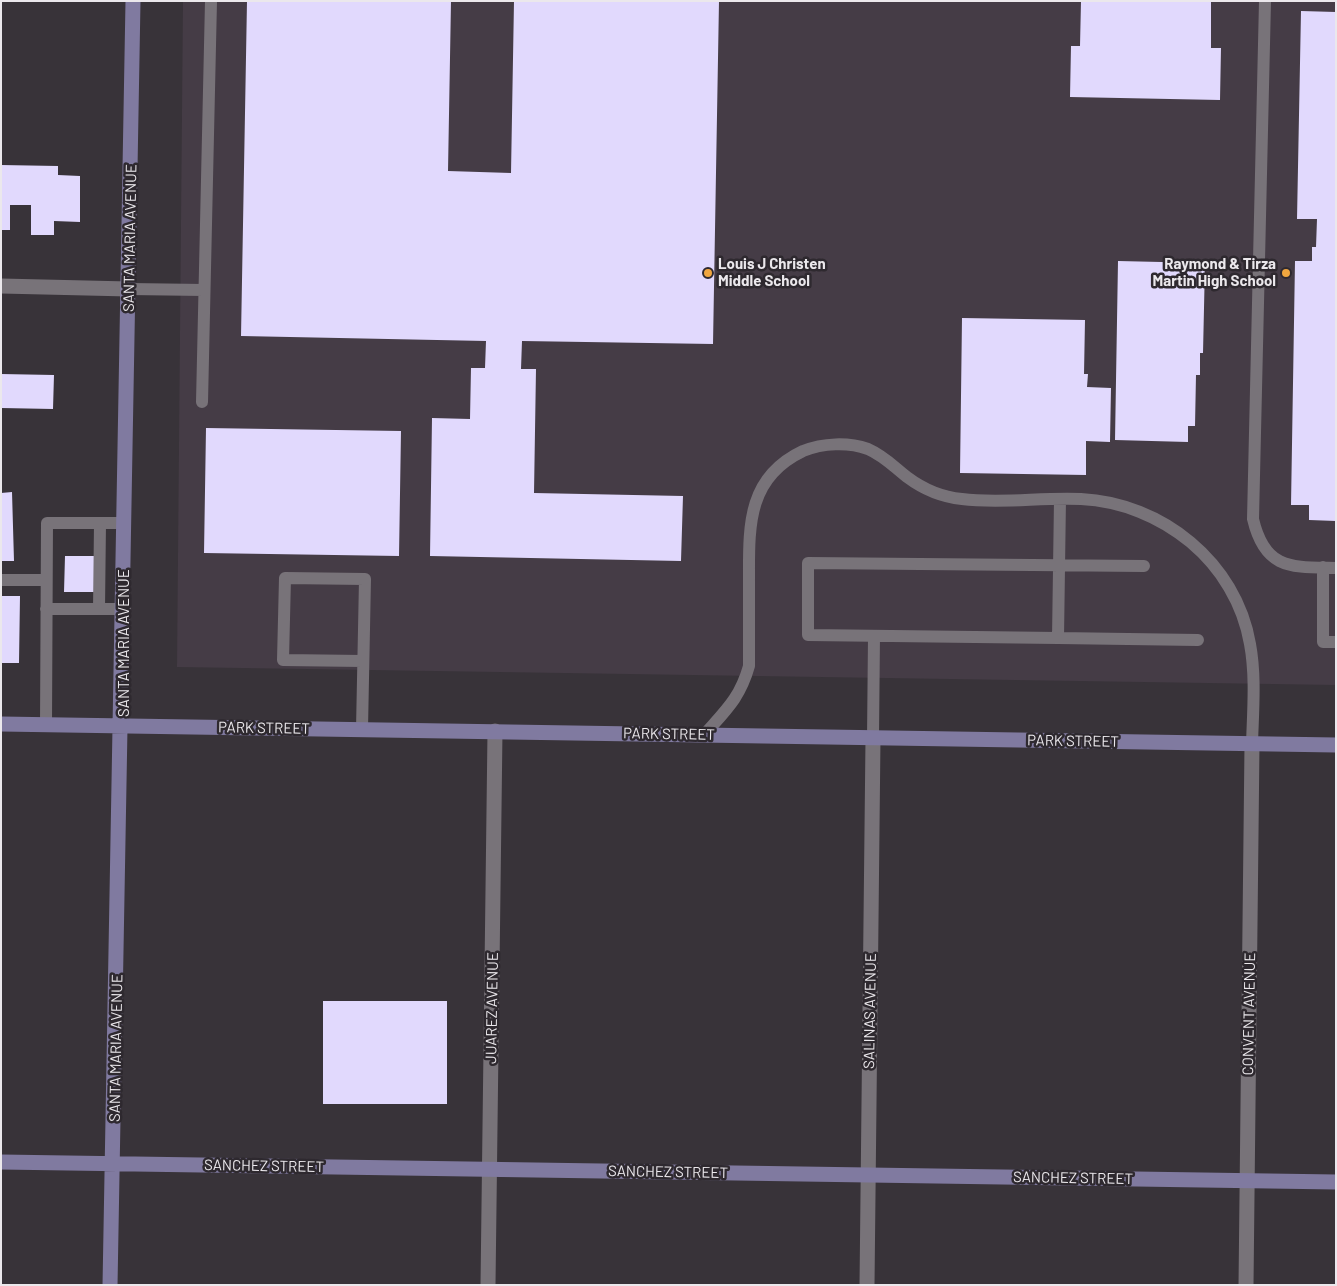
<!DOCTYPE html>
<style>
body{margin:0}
#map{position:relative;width:1337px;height:1286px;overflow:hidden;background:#383339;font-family:Barlow,sans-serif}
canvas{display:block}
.frame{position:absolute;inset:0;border:2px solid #ebe8ec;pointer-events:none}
</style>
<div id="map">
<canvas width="1337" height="1286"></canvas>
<div class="frame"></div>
</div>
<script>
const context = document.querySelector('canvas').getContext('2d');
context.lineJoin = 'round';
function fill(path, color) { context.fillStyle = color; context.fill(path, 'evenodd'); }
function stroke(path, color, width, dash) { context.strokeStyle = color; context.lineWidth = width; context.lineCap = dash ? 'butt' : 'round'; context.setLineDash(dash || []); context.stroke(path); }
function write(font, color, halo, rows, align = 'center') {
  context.font = font + ' Barlow,sans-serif'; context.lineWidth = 5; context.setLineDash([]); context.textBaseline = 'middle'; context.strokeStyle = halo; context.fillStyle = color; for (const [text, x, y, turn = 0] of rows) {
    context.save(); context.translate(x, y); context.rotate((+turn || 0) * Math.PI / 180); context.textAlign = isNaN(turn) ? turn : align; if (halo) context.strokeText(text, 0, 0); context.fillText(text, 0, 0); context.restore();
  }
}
fill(new Path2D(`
 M 183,1 L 1336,1 L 1336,685 L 177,667 Z`), '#453c46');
fill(new Path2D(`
 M 247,1 L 451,1 L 448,171 L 511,173 L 514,1 L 719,1 L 713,344 L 522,341 L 521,369 L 536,369 L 534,493 L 683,496 L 681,561 L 430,556 L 432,418 L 470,419 L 471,368 L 485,368 L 486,341 L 241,336 Z
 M 1081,1 L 1211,1 L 1211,48 L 1221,48 L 1220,100 L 1070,97 L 1071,46 L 1080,46 Z
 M 1301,11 L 1336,12 L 1336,521 L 1309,520 L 1309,505 L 1291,505 L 1295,261 L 1312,261 L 1312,247 L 1316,247 L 1317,219 L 1297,219 Z
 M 1,165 L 58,166 L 58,175 L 80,176 L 80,222 L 54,221 L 54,235 L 31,235 L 31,205 L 10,205 L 10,230 L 1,230 Z
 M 1118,261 L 1205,263 L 1203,353 L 1200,353 L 1200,375 L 1196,375 L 1195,426 L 1188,426 L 1188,442 L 1115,440 Z
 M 962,318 L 1085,320 L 1084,374 L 1088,374 L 1087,387 L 1111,388 L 1110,442 L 1086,441 L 1086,475 L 960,473 Z
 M 1,374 L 54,375 L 53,409 L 1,408 Z
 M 206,428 L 401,431 L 399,556 L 204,553 Z
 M 12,492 L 14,561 L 1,561 L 1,493 Z
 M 65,556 L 95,556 L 94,592 L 64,592 Z
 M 1,596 L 20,596 L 19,663 L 1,663 Z
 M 323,1001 L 447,1001 L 447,1104 L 323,1104 Z`), '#e1d9fd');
stroke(new Path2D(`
 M 1265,1 L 1253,519 C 1265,570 1291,567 1336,568
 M 129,289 L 204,290
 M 202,402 L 211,1
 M 1060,499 L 1058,638 L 808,635 L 808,563 L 1144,566
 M 1323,567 L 1323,642 L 1336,642
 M 1,580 L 46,580
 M 46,609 L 125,609
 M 99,609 L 100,523
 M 1058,638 L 1198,640
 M 46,724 L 47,523 L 124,523
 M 362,729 L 365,579 L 285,578 L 283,660 L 363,661
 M 704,735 C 726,710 740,698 749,666 C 749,638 749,610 749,582 C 749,528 746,478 803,451 C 823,443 848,442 868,449 C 884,456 893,466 907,477 C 923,489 941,497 962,499 C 1001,504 1042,497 1081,499 C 1162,503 1236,562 1250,644 C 1256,676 1253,711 1252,744
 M 873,738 L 874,636`), '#787379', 12);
stroke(new Path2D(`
 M 1,286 L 129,289
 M 488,1285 L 495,731
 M 867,1285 L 873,738
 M 1246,1285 L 1252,744`), '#787379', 15);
stroke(new Path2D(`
 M 1,724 L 1336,745
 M 1,1162 L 1336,1182
 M 110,1285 C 120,857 128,429 133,1`), '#807aa0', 15);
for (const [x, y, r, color] of [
 [708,273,5,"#f0a63f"],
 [1286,273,5,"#f0a63f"]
]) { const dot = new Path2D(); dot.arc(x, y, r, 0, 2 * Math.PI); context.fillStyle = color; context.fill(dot); stroke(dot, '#2e292f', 2); }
write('15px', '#ebe8ec', '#2e292f', [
 ["SANTA MARIA AVENUE",130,238,-89],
 ["SANTA MARIA AVENUE",124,643,-90],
 ["PARK STREET",264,728,1],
 ["PARK STREET",669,734,1],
 ["PARK STREET",1073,741,1],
 ["JUAREZ AVENUE",492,1008,-89],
 ["SALINAS AVENUE",870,1011,-89],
 ["CONVENT AVENUE",1249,1014,-89],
 ["SANTA MARIA AVENUE",116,1048,-89],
 ["SANCHEZ STREET",264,1166,1],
 ["SANCHEZ STREET",668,1172,1],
 ["SANCHEZ STREET",1073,1178,1]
]);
write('bold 15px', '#ebe8ec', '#2e292f', [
 ["Louis J Christen",718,264],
 ["Middle School",718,281],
 ["Raymond & Tirza",1276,264,"right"],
 ["Martin High School",1276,281,"right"]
], 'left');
</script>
